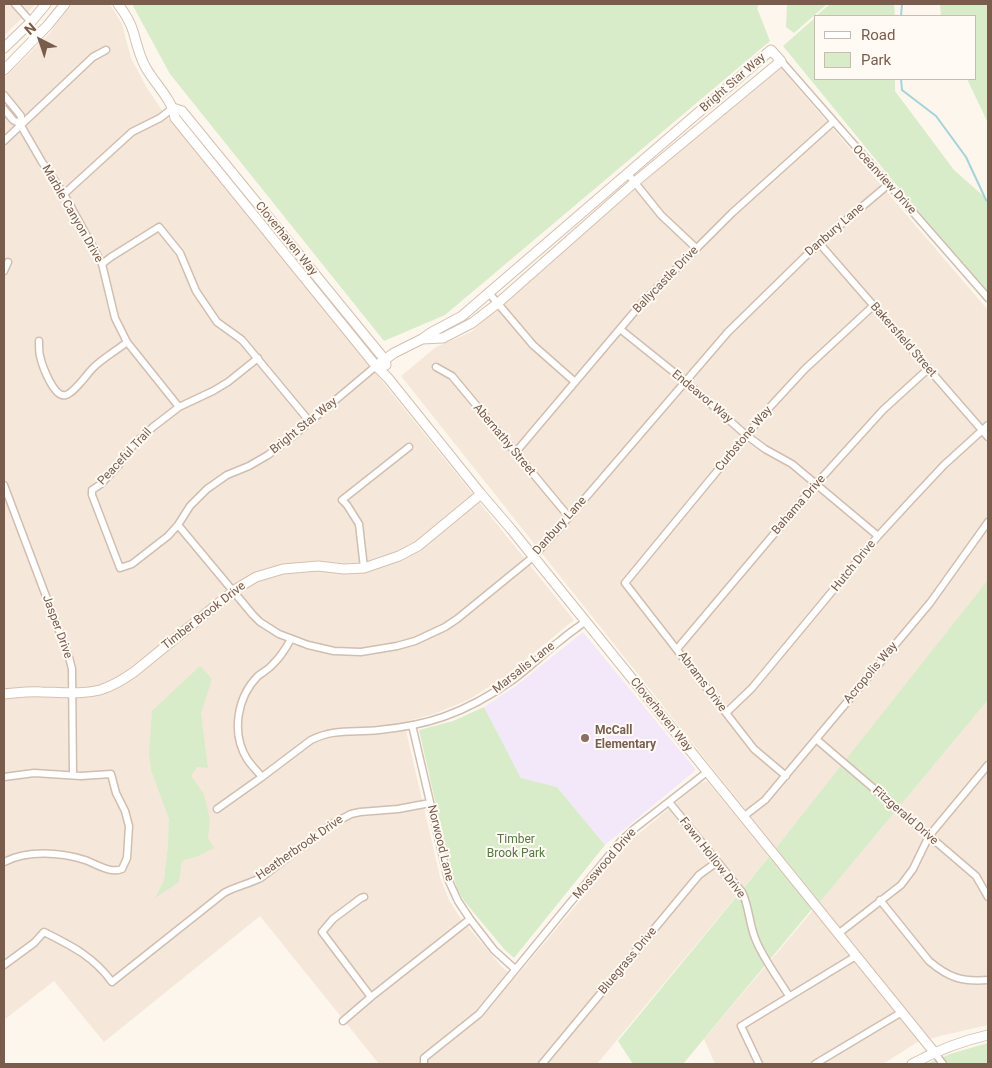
<!DOCTYPE html>
<style>
body{margin:0}
#map{position:relative;width:992px;height:1068px;overflow:hidden;background:#fdf6ec;font-family:Roboto,sans-serif}
canvas{display:block}
.frame{position:absolute;inset:0;border:5px solid #7a5c4d;pointer-events:none}
.legend{position:absolute;left:814px;top:15px;width:162px;height:65px;box-sizing:border-box;background:#fffaf3;border:1px solid #cabbb1;margin:0;padding:6px 9px;list-style:none;font-size:15px;color:#7a5c4d}
.legend li{display:flex;align-items:center;gap:10px;height:25px}
.legend b{width:25px;border:1px solid #cabbb1}
.north{position:absolute;left:15px;top:15px;width:50px;height:50px;-webkit-text-stroke:4px #fffaf3;paint-order:stroke;rotate:319deg;font-size:14px;font-weight:700;line-height:20px;text-align:center;color:#7a5c4d}
.north::after{content:'';display:block;margin:auto;width:18px;height:22px;background:#7a5c4d;clip-path:polygon(50% 0,100% 100%,50% 72%,0 100%)}
</style>
<div id="map">
<canvas width="992" height="1068"></canvas>
<div class="frame"></div>
<ul class="legend">
<li><b style="height:6px;background:#fff"></b>Road</li>
<li><b style="height:14px;background:#d8ecc9"></b>Park</li>
</ul>
<div class="north">N</div>
</div>
<script>
const context = document.querySelector('canvas').getContext('2d');
context.lineJoin = 'round';
function fill(path, color) { context.fillStyle = color; context.fill(path, 'evenodd'); }
function stroke(path, color, width, dash) { context.strokeStyle = color; context.lineWidth = width; context.lineCap = dash ? 'butt' : 'round'; context.setLineDash(dash || []); context.stroke(path); }
function write(font, color, halo, rows, align = 'center') {
  context.font = font + ' Roboto,sans-serif'; context.lineWidth = 4; context.setLineDash([]); context.textBaseline = 'middle'; context.strokeStyle = halo; context.fillStyle = color; for (const [text, x, y, turn = 0] of rows) {
    context.save(); context.translate(x, y); context.rotate((+turn || 0) * Math.PI / 180); context.textAlign = isNaN(turn) ? turn : align; if (halo) context.strokeText(text, 0, 0); context.fillText(text, 0, 0); context.restore();
  }
}
fill(new Path2D(`
 M 4,4 L 36,4 L 4,36 Z
 M 72,4 L 110,4 L 122,24 L 131,58 L 147,88 L 162,110 L 225,186 L 574,620 L 502,679 L 468,700 L 434,714 L 404,722 L 440,877 L 449,900 L 459,916 L 501,966 L 515,978 L 630,841 L 700,783 L 707,781 L 769,857 L 597,1064 L 379,1064 L 260,916 L 104,1042 L 54,981 L 4,1020 L 4,78 L 49,34 Z
 M 779,66 L 988,310 L 988,591 L 891,712 L 776,848 L 401,376 L 436,347 L 471,332 L 492,312 Z
 M 988,700 L 988,1025 L 940,1036 L 916,1043 L 883,1064 L 715,1064 L 704,1039 L 820,902 Z`), '#f5e8da');
fill(new Path2D(`
 M 583,632 L 696,770 L 605,845 L 557,787 L 521,778 L 484,707 L 517,685 Z`), '#f3e8fa');
fill(new Path2D(`
 M 132,4 L 759,4 L 757,8 L 770,41 L 445,315 L 384,341 L 170,74 Z
 M 787,4 L 827,4 L 794,33 L 786,27 Z
 M 830,4 L 894,4 L 895,16 L 816,16 Z
 M 940,4 L 988,4 L 988,123 L 967,79 L 976,79 L 976,16 L 941,16 Z
 M 816,17 L 816,79 L 895,79 L 895,91 L 954,170 L 988,200 L 988,297 L 783,46 Z
 M 988,580 L 988,700 L 820,902 L 776,848 Z
 M 200,666 L 212,679 L 201,713 L 208,768 L 197,767 L 191,776 L 204,794 L 210,820 L 208,838 L 214,848 L 198,856 L 182,861 L 179,882 L 155,898 L 164,880 L 168,846 L 169,819 L 151,770 L 149,753 L 152,711 Z
 M 484,707 L 521,778 L 557,787 L 605,845 L 514,958 L 504,949 L 465,902 L 458,891 L 454,879 L 445,845 L 419,730 L 453,721 Z
 M 769,857 L 812,909 L 683,1064 L 633,1064 L 618,1041 Z
 M 988,1043 L 988,1064 L 926,1064 L 953,1053 Z`), '#d8ecc9');
stroke(new Path2D(`
 M 901,16 L 902,4
 M 901,79 L 902,90 L 936,116 L 966,157 L 986,200 L 988,201`), '#a5d3da', 2);
const street = new Path2D(`
 M 15,4 L 31,22
 M 781,61 L 988,298
 M 4,95 L 21,116 L 20,124
 M 4,109 L 13,120 L 20,124 L 42,162 L 64,194 L 102,264 L 115,318 L 127,342 L 179,407
 M 4,141 L 93,57 L 106,50
 M 628,174 L 661,215 L 696,248
 M 64,194 L 132,132 L 160,118 L 173,108
 M 819,243 L 988,437
 M 102,264 L 111,257 L 159,227 L 180,253 L 196,291 L 217,322 L 242,340 L 310,422
 M 4,271 L 8,262
 M 489,293 L 533,345 L 575,382
 M 620,329 L 686,382 L 746,435 L 765,449 L 792,464 L 878,536
 M 39,341 C 39,346 39,352 40,356 C 42,365 54,399 66,395 C 75,392 86,375 93,368 C 103,358 116,351 127,342
 M 258,358 L 228,382 L 213,391 L 179,407 L 153,427 L 134,444 L 118,466 L 101,484 L 92,490 L 92,495 L 120,568 L 132,564 L 168,536 L 178,525 L 190,506 L 207,489 L 227,475 L 249,466 L 268,455 L 288,440 L 376,366
 M 436,367 L 452,376 L 569,517
 M 515,453 L 641,304 L 732,213 L 833,122
 M 4,485 L 69,657 L 72,669 L 73,775
 M 178,525 L 253,615 L 260,622 L 279,634 L 308,645 L 334,651 L 361,652 L 397,646 L 415,641 L 445,627 L 457,619 L 533,557 L 569,517 L 728,332 L 819,243 L 889,184
 M 364,568 L 359,524 L 347,505 L 342,500 L 409,447
 M 677,649 L 816,484 L 883,410 L 928,369
 M 726,713 L 752,688 L 878,536 L 913,498 L 944,465 L 988,425
 M 412,725 L 448,879 L 458,901 L 470,919 L 494,950 L 515,969
 M 816,739 L 976,876 L 988,897
 M 786,776 L 754,749 L 625,583 L 769,408 L 805,369 L 873,306
 M 4,777 L 34,773 L 81,776 L 111,774 L 116,793 L 125,811 L 129,826 L 127,858 L 122,869 C 111,874 96,864 85,860 C 60,852 27,850 4,862
 M 262,777 C 257,771 251,765 247,759 C 231,733 237,697 258,676 C 263,672 269,669 273,664 C 281,657 286,648 291,639
 M 669,802 L 742,892 C 749,906 749,923 755,938 C 762,957 778,978 789,996
 M 217,809 L 262,777 L 311,740 C 335,728 354,733 379,730 C 399,728 423,724 443,717 C 466,709 493,694 514,679 C 530,667 545,652 561,640 C 569,633 577,628 586,621
 M 743,817 L 765,800 L 930,603 L 988,522
 M 364,897 L 361,898 L 333,919 L 322,932 L 371,997
 M 880,900 L 929,961 C 949,978 962,982 988,980
 M 838,934 L 901,885 L 913,869 L 929,836 L 988,765
 M 4,965 L 34,943 L 44,932 C 72,946 94,957 112,982 L 224,893 C 236,886 250,884 262,877 L 332,824 L 351,814 L 360,812 L 398,809 L 430,803
 M 343,1021 L 371,997 L 470,919
 M 934,1052 L 943,1064
 M 424,1064 L 424,1058 L 479,1014 L 620,842 L 634,829 L 707,772
 M 542,1064 L 699,875 L 717,862
 M 759,1064 L 741,1026 L 856,956
 M 815,1064 L 902,1012`);
const secondary = new Path2D(`
 M 118,4 C 124,12 130,21 133,31 C 137,44 139,56 146,68 C 155,84 172,99 175,118 L 376,366 L 388,378 L 481,494 L 511,529 L 934,1052
 M 4,48 L 31,22 L 46,4
 M 4,70 L 48,25 L 65,4
 M 173,108 L 182,111 L 385,360 L 386,365
 M 376,366 L 394,353 L 422,339 L 432,332 L 462,316 L 771,50 L 781,61 L 635,182 L 498,303 L 472,323 L 443,338 L 422,339
 M 4,694 C 17,693 29,691 42,692 C 62,692 81,695 100,690 C 113,686 124,679 134,672 L 236,589 L 256,577 L 283,569 L 318,566 L 344,569 L 364,568 L 399,556 L 418,546 L 481,494
 M 912,1064 C 936,1051 961,1041 988,1035`);
stroke(street, '#d1beb0', 9);
stroke(secondary, '#d6c0b0', 11);
stroke(street, '#fff', 6);
stroke(secondary, '#fff', 9);
for (const [x, y, r, color] of [
 [585,738,5,"#8d6e63"]
]) { const dot = new Path2D(); dot.arc(x, y, r, 0, 2 * Math.PI); context.fillStyle = color; context.fill(dot); stroke(dot, '#fffaf3', 2); }
write('12px', '#7a5c4d', '#fffaf3', [
 ["Bright Star Way",733,83,-41],
 ["Oceanview Drive",884,180,48],
 ["Marble Canyon Drive",72,214,60],
 ["Danbury Lane",835,230,-41],
 ["Cloverhaven Way",286,239,51],
 ["Ballycastle Drive",666,280,-46],
 ["Bakersfield Street",903,340,49],
 ["Endeavor Way",702,397,40],
 ["Bright Star Way",304,426,-39],
 ["Curbstone Way",744,439,-50],
 ["Abernathy Street",504,440,50],
 ["Peaceful Trail",125,457,-47],
 ["Bahama Drive",799,505,-49],
 ["Danbury Lane",560,526,-48],
 ["Hutch Drive",854,566,-51],
 ["Timber Brook Drive",204,616,-38],
 ["Jasper Drive",57,627,70],
 ["Marsalis Lane",524,668,-38],
 ["Acropolis Way",871,673,-50],
 ["Abrams Drive",702,682,53],
 ["Cloverhaven Way",661,715,51],
 ["Fitzgerald Drive",905,816,41],
 ["Norwood Lane",440,843,76],
 ["Heatherbrook Drive",300,848,-35],
 ["Fawn Hollow Drive",712,858,52],
 ["Mosswood Drive",605,864,-49],
 ["Bluegrass Drive",628,961,-50]
]);
write('bold 12px', '#785e54', '#fffaf3', [
 ["McCall",595,731],
 ["Elementary",595,745]
], 'left');
write('12px', '#537a41', '#fffaf3', [
 ["Timber",516,840],
 ["Brook Park",516,854]
]);
</script>
